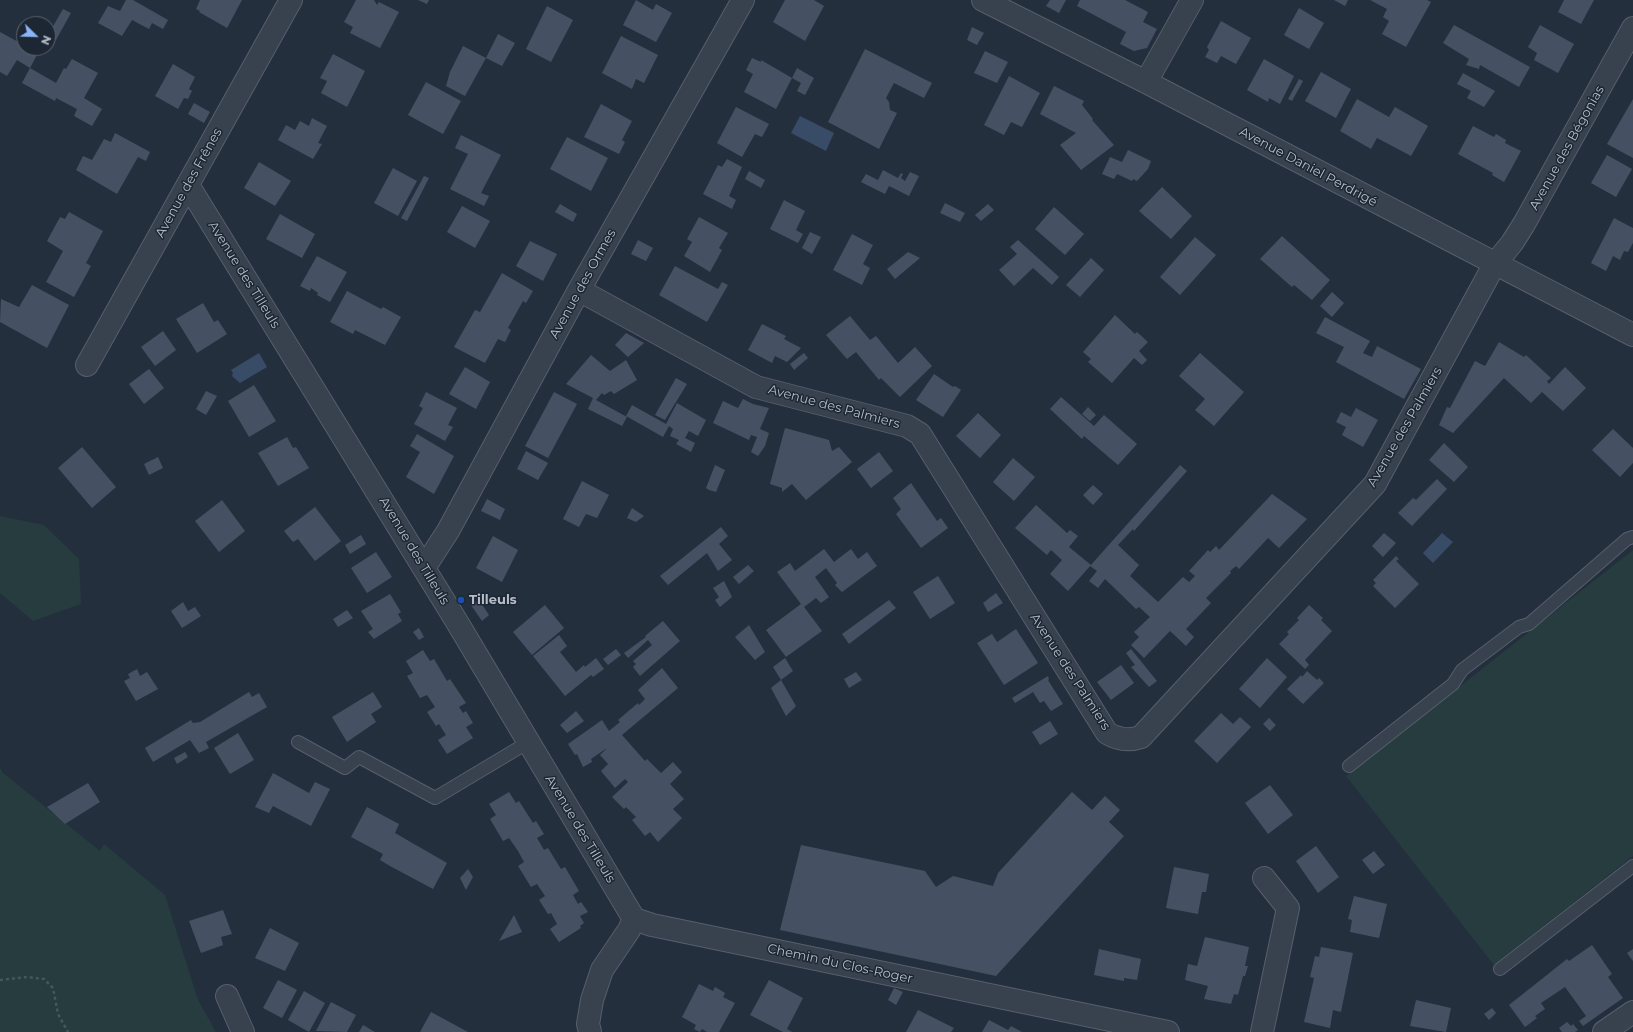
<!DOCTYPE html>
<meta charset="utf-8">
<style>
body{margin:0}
#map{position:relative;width:1633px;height:1032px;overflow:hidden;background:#242f3e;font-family:Montserrat,sans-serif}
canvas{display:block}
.north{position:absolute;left:16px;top:16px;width:40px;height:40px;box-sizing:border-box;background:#1d2633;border:1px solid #59626f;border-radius:50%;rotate:113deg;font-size:11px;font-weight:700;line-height:16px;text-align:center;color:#b4bcc9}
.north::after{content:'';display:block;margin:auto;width:14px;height:18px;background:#8ab4f8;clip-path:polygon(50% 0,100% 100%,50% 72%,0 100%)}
</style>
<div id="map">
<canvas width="1633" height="1032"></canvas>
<div class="north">N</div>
</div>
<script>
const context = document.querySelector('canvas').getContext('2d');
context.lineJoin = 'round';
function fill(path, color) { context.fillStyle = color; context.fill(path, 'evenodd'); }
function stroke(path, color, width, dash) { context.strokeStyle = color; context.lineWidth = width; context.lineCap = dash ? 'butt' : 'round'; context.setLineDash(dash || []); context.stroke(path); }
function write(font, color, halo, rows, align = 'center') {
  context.font = font + ' Montserrat,sans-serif'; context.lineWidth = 3; context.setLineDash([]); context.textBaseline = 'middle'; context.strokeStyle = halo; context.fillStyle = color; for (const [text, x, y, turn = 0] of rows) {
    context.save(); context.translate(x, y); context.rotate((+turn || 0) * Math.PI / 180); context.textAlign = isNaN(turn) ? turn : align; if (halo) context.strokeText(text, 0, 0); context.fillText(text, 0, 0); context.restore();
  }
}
fill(new Path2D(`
 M 0,516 L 44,525 L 79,559 L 81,604 L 33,621 L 0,593 Z
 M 1633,550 L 1633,856 L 1494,965 L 1346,776 Z
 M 0,767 L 2,772 L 100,851 L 104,844 L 165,895 L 198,1000 L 216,1032 L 0,1032 Z`), '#263c3f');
fill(new Path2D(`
 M 800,116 L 834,133 L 826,151 L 791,133 Z
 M 259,353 L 267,367 L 240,383 L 232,376 L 233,373 L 231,370 Z
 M 1442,533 L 1453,542 L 1433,563 L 1423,553 Z`), '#394c67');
fill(new Path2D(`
 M 126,0 L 133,0 L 168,20 L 163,29 L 152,23 L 149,29 L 132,20 L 122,36 L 98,23 L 108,6 L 120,11 Z
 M 200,0 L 242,0 L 227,28 L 199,12 L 200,11 L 196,9 Z
 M 356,0 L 374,0 L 377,5 L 379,2 L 399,12 L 380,48 L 350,33 L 353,27 L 344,22 Z
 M 418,0 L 429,0 L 427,4 Z
 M 636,0 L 653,10 L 656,4 L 672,13 L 656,42 L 623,25 Z
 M 785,0 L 814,0 L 824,6 L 805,41 L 773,22 Z
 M 1050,0 L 1066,0 L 1059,13 L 1046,6 Z
 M 1080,0 L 1125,0 L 1148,12 L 1143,22 L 1157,29 L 1147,48 L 1134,51 L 1120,44 L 1126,32 L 1077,6 Z
 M 1334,0 L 1348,0 L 1345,6 Z
 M 1370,0 L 1427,0 L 1431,2 L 1406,47 L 1382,34 L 1389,21 L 1383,17 L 1387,9 Z
 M 1564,0 L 1594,0 L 1581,24 L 1558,12 Z
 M 547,6 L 573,20 L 551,62 L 526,49 Z
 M 1299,8 L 1324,23 L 1309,49 L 1284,35 Z
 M 63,9 L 71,13 L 56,40 L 48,35 Z
 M 1221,21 L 1251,38 L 1236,64 L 1221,56 L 1217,63 L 1205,57 L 1209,50 L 1207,47 Z
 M 1454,25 L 1530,67 L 1519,87 L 1480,65 L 1479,69 L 1466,65 L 1469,59 L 1443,43 Z
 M 1540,25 L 1574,44 L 1558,73 L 1534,60 L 1537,53 L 1528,47 Z
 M 972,27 L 984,33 L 977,45 L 967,40 Z
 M 0,32 L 24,45 L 24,48 L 30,48 L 38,53 L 30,68 L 17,60 L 7,76 L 0,72 Z
 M 498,34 L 515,43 L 502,66 L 486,58 Z
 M 621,36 L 658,55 L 644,83 L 636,79 L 632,89 L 602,73 Z
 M 463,46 L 486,58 L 465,96 L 446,86 L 450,72 Z
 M 865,49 L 932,83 L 924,98 L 894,83 L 886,98 L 889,102 L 890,110 L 897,113 L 879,149 L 828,122 Z
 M 985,51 L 1008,62 L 997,83 L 974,73 Z
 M 333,54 L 365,71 L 347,107 L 321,93 L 327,81 L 320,78 Z
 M 752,58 L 761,62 L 761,60 L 792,78 L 797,68 L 814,78 L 805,95 L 797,91 L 801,83 L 792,78 L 776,109 L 744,92 L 753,74 L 746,70 Z
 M 72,59 L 98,73 L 84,98 L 102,109 L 92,126 L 74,116 L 77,109 L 56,98 L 55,101 L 22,83 L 30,68 L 56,83 L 64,68 L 66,69 Z
 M 1264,59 L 1294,76 L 1280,104 L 1269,98 L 1268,102 L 1247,90 Z
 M 173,64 L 195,77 L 189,89 L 192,91 L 188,99 L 184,98 L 178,109 L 155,96 Z
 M 1321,72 L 1351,89 L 1336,118 L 1305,101 Z
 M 1463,73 L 1495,91 L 1484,107 L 1467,98 L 1471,91 L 1457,84 Z
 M 1009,76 L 1040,93 L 1022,127 L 1011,122 L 1004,135 L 984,125 Z
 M 1299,79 L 1303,81 L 1292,101 L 1288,99 Z
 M 426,82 L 461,101 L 443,134 L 408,115 Z
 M 1054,86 L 1084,101 L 1082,105 L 1093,119 L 1092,120 L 1114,145 L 1081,170 L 1060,145 L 1076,133 L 1040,114 Z
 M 1357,99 L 1389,117 L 1395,107 L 1428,126 L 1411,156 L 1377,138 L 1371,149 L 1340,131 Z
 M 1633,99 L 1633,158 L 1607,144 Z
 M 194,103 L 210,112 L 204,123 L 188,114 Z
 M 601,104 L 632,121 L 622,140 L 625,142 L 619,154 L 584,137 Z
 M 736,107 L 769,124 L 762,137 L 755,134 L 742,157 L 717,143 Z
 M 312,118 L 327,126 L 318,143 L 322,144 L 313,159 L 278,140 L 286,125 L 295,130 L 300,121 L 309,126 Z
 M 1473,126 L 1494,137 L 1496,134 L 1506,140 L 1505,143 L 1521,151 L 1504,182 L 1492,175 L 1493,173 L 1458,154 Z
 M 115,133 L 150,152 L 146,161 L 138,157 L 117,194 L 76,170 L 83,156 L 92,160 L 104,139 L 111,142 Z
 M 461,135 L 501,155 L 481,193 L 489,196 L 484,206 L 450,189 L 468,154 L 455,148 Z
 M 567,137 L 608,158 L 591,191 L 550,169 Z
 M 1128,150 L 1151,161 L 1148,169 L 1137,181 L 1133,179 L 1132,181 L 1117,174 L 1114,179 L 1102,174 L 1110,157 L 1122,162 Z
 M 1607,155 L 1632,169 L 1616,197 L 1591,183 Z
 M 727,159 L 742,167 L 729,196 L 736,200 L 732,209 L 703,194 L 718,165 L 722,167 Z
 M 259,162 L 291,181 L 275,206 L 244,188 Z
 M 393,168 L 417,181 L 398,216 L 374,203 Z
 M 883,170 L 898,178 L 901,173 L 903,174 L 901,178 L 905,181 L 910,172 L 919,176 L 909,196 L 889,186 L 885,194 L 861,182 L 866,174 L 878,180 Z
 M 749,171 L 765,180 L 761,188 L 745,179 Z
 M 424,176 L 429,178 L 407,221 L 401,218 Z
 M 1162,187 L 1192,216 L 1171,239 L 1139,211 Z
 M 784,200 L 805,211 L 796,230 L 803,234 L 798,243 L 770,229 Z
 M 945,203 L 965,213 L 960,222 L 940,213 Z
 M 560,204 L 577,214 L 573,222 L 555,212 Z
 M 988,204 L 994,210 L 981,221 L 975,215 Z
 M 462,206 L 490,221 L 475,248 L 447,232 Z
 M 1054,207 L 1084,234 L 1065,255 L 1035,229 Z
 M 69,212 L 103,231 L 86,263 L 91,266 L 74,297 L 46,282 L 63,251 L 47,241 L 60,217 L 65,219 Z
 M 280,214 L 315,234 L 302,258 L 266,239 Z
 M 699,217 L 728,233 L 719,248 L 722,250 L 710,272 L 684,256 L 692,242 L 687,239 Z
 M 1614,218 L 1633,228 L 1633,243 L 1628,252 L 1624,251 L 1620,260 L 1613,256 L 1606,271 L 1591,263 Z
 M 810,232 L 821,237 L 812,254 L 802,248 Z
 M 852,234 L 873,245 L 863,264 L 870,268 L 862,285 L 833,270 Z
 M 1282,236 L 1330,280 L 1312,300 L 1294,285 L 1292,287 L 1260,259 Z
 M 1195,237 L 1216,255 L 1180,295 L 1160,277 Z
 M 638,240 L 653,248 L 646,261 L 631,254 Z
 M 1018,240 L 1059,277 L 1052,285 L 1033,268 L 1014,286 L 999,270 L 1017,254 L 1010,247 Z
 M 530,241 L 557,254 L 543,281 L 516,266 Z
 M 908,252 L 920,258 L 895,279 L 887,269 Z
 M 317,256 L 347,272 L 330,302 L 317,295 L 318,293 L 311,288 L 310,291 L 300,286 Z
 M 1091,258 L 1104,270 L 1080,297 L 1066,285 Z
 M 675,266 L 718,289 L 722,282 L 728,285 L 707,322 L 659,295 Z
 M 502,273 L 533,291 L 526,303 L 523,301 L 508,328 L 511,330 L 505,342 L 498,339 L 485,363 L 454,347 L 475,310 L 480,312 Z
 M 32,285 L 69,305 L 47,348 L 0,322 L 1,299 L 19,307 Z
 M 347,291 L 381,309 L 383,307 L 401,317 L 385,345 L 355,330 L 353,334 L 330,322 Z
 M 1332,292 L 1344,303 L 1332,317 L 1320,306 Z
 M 203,303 L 214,322 L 218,320 L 227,334 L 197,353 L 176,319 Z
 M 1115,315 L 1135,334 L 1137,332 L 1148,342 L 1139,351 L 1147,360 L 1142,365 L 1134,358 L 1112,383 L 1088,362 L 1091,359 L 1083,352 Z
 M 850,316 L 870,340 L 876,336 L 898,363 L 915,347 L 932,366 L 900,397 L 881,378 L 879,380 L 856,352 L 847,359 L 826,335 Z
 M 1325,317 L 1370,341 L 1363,353 L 1372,357 L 1377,346 L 1421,369 L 1404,399 L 1336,362 L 1344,347 L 1316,333 Z
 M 762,324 L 786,336 L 784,339 L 801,348 L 787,362 L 775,356 L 772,363 L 748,350 Z
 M 163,331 L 176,350 L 155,366 L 141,347 Z
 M 626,333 L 644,343 L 628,357 L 615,345 Z
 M 1499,342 L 1524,357 L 1526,355 L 1551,378 L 1547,381 L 1549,384 L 1565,367 L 1586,388 L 1563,411 L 1542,392 L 1531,403 L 1504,378 L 1453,433 L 1439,425 L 1447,407 L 1450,408 L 1475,361 L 1485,366 Z
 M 804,353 L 808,358 L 794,370 L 790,364 Z
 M 1200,353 L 1244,392 L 1214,426 L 1195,410 L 1205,399 L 1179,376 Z
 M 591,355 L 610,371 L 626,360 L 637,380 L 614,394 L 611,391 L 604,395 L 602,393 L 596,400 L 627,417 L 622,426 L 588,409 L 593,398 L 566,384 Z
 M 465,367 L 490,382 L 476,409 L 449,394 Z
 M 149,369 L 164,388 L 144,404 L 129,384 Z
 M 934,374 L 953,387 L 955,386 L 961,390 L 943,417 L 916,400 Z
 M 676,378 L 687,384 L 665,420 L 655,415 Z
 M 254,385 L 276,421 L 249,437 L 228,401 Z
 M 206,391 L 217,396 L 206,415 L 196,409 Z
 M 426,392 L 457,408 L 448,425 L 453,427 L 445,441 L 414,424 L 423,408 L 419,406 Z
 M 554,392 L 577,404 L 548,458 L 525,446 Z
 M 1061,397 L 1094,426 L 1104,415 L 1137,444 L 1118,465 L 1084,436 L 1082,439 L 1050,409 Z
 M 743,399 L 753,404 L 769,408 L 760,429 L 769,433 L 765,446 L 758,456 L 751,452 L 757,437 L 751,435 L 749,440 L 713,423 L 723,401 L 738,408 Z
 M 677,403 L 706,420 L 698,436 L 689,431 L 685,438 L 695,443 L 691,452 L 676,444 L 679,440 L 670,436 L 673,429 L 669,426 L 663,437 L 626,416 L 632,405 L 666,424 Z
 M 1088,407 L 1096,415 L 1090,421 L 1082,414 Z
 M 1356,408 L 1378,420 L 1363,447 L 1342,435 L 1346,427 L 1336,422 L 1341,412 L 1351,417 Z
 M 978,413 L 1001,435 L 980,458 L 956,436 Z
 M 785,428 L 829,440 L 832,451 L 839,447 L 852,462 L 806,500 L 792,484 L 782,492 L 782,488 L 770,484 Z
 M 1613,429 L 1633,448 L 1633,463 L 1620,477 L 1592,450 Z
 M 417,434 L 454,456 L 434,494 L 406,477 L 420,452 L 410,446 Z
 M 287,437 L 293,448 L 296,447 L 309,468 L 278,486 L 258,453 Z
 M 1444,443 L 1468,467 L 1454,482 L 1429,460 Z
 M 82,447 L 116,487 L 92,508 L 58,468 Z
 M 526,451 L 548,463 L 538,480 L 517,469 Z
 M 879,452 L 893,471 L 871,488 L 857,469 Z
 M 158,457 L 163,468 L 149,475 L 144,464 Z
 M 1013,458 L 1035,477 L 1014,501 L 993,482 Z
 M 715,465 L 725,470 L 716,492 L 709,490 L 706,488 Z
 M 1180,465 L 1187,471 L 1134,531 L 1133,529 L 1118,545 L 1139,565 L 1130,576 L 1158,602 L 1183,577 L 1189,582 L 1195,576 L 1189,571 L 1208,550 L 1210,552 L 1216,546 L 1219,550 L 1272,494 L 1307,519 L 1279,548 L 1268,538 L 1239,569 L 1236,566 L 1230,571 L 1231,573 L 1206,598 L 1211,603 L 1186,629 L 1178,621 L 1194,637 L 1186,646 L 1170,631 L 1144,658 L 1131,645 L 1139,637 L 1134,632 L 1150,617 L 1139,607 L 1136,609 L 1105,579 L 1098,588 L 1089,581 L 1097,571 L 1090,566 Z
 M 1437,479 L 1447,489 L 1412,526 L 1398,513 L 1413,498 L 1416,500 Z
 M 582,481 L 609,495 L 597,518 L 586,514 L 579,527 L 563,519 Z
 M 911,483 L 937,521 L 941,518 L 948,528 L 921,548 L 896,514 L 901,509 L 893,498 Z
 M 1093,485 L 1103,494 L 1093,505 L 1083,495 Z
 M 487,499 L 505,509 L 500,520 L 481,511 Z
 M 222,500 L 245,531 L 219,552 L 195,521 Z
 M 1036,505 L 1067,533 L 1070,530 L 1078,536 L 1069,547 L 1091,565 L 1068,591 L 1050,574 L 1062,560 L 1051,550 L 1047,555 L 1015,528 Z
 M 315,507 L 341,541 L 315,561 L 298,539 L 293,542 L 284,531 Z
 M 632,508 L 644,516 L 636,522 L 627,518 Z
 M 721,527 L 728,536 L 719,544 L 732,560 L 718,571 L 707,553 L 668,585 L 660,576 Z
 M 1384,533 L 1396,543 L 1383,557 L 1372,546 Z
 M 361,535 L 366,544 L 350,554 L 345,545 Z
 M 493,536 L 518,550 L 502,582 L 476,568 Z
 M 824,549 L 834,562 L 851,549 L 858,559 L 867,552 L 877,566 L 842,592 L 835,585 L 837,583 L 826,568 L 815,577 L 829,597 L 821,603 L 816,598 L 804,607 L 822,631 L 786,657 L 766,630 L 801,604 L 777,572 L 790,563 L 795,571 Z
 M 376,552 L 392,577 L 367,593 L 351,568 Z
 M 1396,556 L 1399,559 L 1396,561 L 1419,584 L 1395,608 L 1373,586 L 1376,583 L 1373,580 Z
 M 748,565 L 754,571 L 739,584 L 733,577 Z
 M 938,576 L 955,603 L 930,619 L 913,592 Z
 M 724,581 L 732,597 L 720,607 L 715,600 L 719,597 L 713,588 Z
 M 996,593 L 1003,603 L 988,612 L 983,603 Z
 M 390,594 L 401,612 L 398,614 L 402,621 L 374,639 L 368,632 L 373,629 L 361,611 Z
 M 479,600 L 489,615 L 482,621 L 471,605 Z
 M 889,600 L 896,608 L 849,644 L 842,634 Z
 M 183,602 L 188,611 L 195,607 L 201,616 L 182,628 L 171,611 Z
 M 545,605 L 564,628 L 532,655 L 513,632 Z
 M 1309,605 L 1323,618 L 1321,620 L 1332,631 L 1305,660 L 1309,665 L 1305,669 L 1279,644 L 1289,634 L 1287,632 L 1299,620 L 1297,618 Z
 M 347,610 L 353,618 L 338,627 L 333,619 Z
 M 663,621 L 680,641 L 640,676 L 633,667 L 636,664 L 633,661 L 652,645 L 648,640 L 628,658 L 624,653 L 646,637 L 645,636 Z
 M 749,625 L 765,652 L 755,660 L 735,637 Z
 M 419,628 L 424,637 L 419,640 L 413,632 Z
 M 1016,629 L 1038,663 L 1004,685 L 977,643 L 992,634 L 997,642 Z
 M 559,635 L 567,646 L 560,652 L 576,672 L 584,665 L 585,667 L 596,658 L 604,669 L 593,677 L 591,675 L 565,696 L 533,656 Z
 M 616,649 L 621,655 L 608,665 L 603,659 Z
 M 1131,649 L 1157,681 L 1149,687 L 1131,667 L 1135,665 L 1126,653 Z
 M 423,650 L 430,661 L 434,659 L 447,681 L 450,679 L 466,703 L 459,707 L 463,713 L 466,711 L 473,723 L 466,727 L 473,738 L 447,754 L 438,740 L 446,735 L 439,724 L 436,726 L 427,712 L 435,707 L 427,695 L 420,698 L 407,676 L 413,673 L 406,661 Z
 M 785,658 L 793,671 L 781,680 L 796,706 L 786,716 L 771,688 L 781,680 L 773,667 Z
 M 1267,658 L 1287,677 L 1260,708 L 1239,689 Z
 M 1121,665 L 1134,683 L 1111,700 L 1097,682 Z
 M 662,668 L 678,688 L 622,735 L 645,761 L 647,759 L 661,773 L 673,762 L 682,772 L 670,784 L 684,799 L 673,809 L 682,818 L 658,842 L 650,832 L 645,836 L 632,820 L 636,817 L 626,807 L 624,809 L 612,797 L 628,782 L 625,779 L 615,788 L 601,771 L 608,764 L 600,755 L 607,748 L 591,759 L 592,762 L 583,767 L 577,754 L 575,755 L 568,744 L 602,720 L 609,731 L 620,722 L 618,720 L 638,703 L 639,705 L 645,699 L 638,690 Z
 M 137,669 L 140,676 L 147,672 L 158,689 L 136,701 L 124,681 L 130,678 L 128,674 Z
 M 1307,671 L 1317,680 L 1319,678 L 1324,683 L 1303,704 L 1287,689 L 1301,675 L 1302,677 Z
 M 856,672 L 862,680 L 849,688 L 844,679 Z
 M 1048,676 L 1049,679 L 1048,680 L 1063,704 L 1051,711 L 1044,701 L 1040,703 L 1033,692 L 1015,703 L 1012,698 Z
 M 249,692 L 252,697 L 259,693 L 267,707 L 206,742 L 209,748 L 199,753 L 190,740 L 153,762 L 145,748 L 191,720 L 193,723 L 200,722 Z
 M 373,692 L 382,707 L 371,714 L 376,722 L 347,742 L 332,717 Z
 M 576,711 L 584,721 L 567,733 L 560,725 Z
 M 1221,713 L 1233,724 L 1240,717 L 1251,727 L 1217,763 L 1194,741 Z
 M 1269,718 L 1276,725 L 1270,731 L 1263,724 Z
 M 1050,721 L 1058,734 L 1040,745 L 1032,732 Z
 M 238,733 L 254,760 L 230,774 L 214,748 Z
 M 185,752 L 188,757 L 177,764 L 174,758 Z
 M 273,773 L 309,793 L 315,782 L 330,789 L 311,826 L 273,806 L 269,813 L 255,807 Z
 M 88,783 L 100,802 L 65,824 L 47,807 Z
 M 1270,785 L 1293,815 L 1268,834 L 1245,803 Z
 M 509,792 L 516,803 L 519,801 L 533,823 L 536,821 L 544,834 L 537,838 L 544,850 L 548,848 L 561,869 L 565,867 L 579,891 L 573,895 L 578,904 L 581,902 L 588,912 L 580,916 L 584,923 L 580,926 L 581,928 L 559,942 L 550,929 L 557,924 L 551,913 L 548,914 L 539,900 L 545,896 L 537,884 L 531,887 L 518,866 L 524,862 L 518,851 L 509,838 L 503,841 L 490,819 L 496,815 L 489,804 Z
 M 1072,792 L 1092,810 L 1105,796 L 1120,810 L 1109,822 L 1124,836 L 996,976 L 780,930 L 801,845 L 925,871 L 936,887 L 953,876 L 993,886 L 998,873 Z
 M 367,807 L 399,824 L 395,833 L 447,863 L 433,889 L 390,866 L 380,860 L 383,854 L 351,837 Z
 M 1316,846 L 1339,877 L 1318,893 L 1296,861 Z
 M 1374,851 L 1385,865 L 1373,874 L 1362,860 Z
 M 1174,867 L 1209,874 L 1206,892 L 1202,892 L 1198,914 L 1166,908 Z
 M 468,869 L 473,877 L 466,890 L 460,878 Z
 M 1354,896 L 1387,904 L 1379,938 L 1350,932 L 1352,920 L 1348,919 Z
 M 223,910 L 232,934 L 221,937 L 223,945 L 201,953 L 189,921 Z
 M 514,915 L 522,932 L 499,941 Z
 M 270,928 L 299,943 L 285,971 L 255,958 Z
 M 1205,937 L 1249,947 L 1245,966 L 1248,966 L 1245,976 L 1243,976 L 1238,995 L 1234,994 L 1231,1004 L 1204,999 L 1208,986 L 1185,980 L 1188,964 L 1197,966 Z
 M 1592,945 L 1612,974 L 1608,977 L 1623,998 L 1583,1026 L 1579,1021 L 1586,1016 L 1565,987 L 1541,1003 L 1545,1009 L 1535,1016 L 1537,1018 L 1525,1027 L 1509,1005 L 1567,959 L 1569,961 Z
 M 1321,947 L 1353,953 L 1341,1012 L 1333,1010 L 1330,1028 L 1304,1022 L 1314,978 L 1310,977 L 1315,956 L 1319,957 Z
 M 1099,949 L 1141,959 L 1137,980 L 1124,978 L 1124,981 L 1094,975 Z
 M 1633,949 L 1633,961 L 1627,953 Z
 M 278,980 L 297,990 L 282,1018 L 263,1008 Z
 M 769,980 L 803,998 L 787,1029 L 792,1032 L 783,1032 L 750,1015 Z
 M 699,984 L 713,991 L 715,987 L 725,993 L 723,997 L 735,1003 L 719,1032 L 707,1032 L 702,1029 L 700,1032 L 694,1029 L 696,1025 L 682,1017 Z
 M 894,988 L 903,992 L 896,1005 L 888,1000 Z
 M 304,991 L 325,1003 L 309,1032 L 288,1020 Z
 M 1416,1000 L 1451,1008 L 1446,1032 L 1410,1026 Z
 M 331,1002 L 356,1015 L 347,1032 L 316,1031 Z
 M 1492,1008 L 1496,1013 L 1489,1020 L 1484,1014 Z
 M 918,1010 L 954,1028 L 951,1032 L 906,1032 Z
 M 431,1012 L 468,1032 L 420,1032 Z
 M 989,1020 L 1008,1030 L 1011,1026 L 1022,1032 L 982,1032 Z
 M 1567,1022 L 1571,1026 L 1573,1024 L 1578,1030 L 1575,1032 L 1562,1032 L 1559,1028 Z
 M 363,1025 L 375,1032 L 359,1032 Z`), '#455162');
const service = new Path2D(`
 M 298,742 L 345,768 L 359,757 L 435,798 L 527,743
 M 1349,766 L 1453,684 L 1462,670 L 1519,627 L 1529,624 L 1627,539 L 1633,537
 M 1500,969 L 1633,866`);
const minor = new Path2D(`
 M 983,0 L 1146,82 L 1633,335
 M 1146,82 L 1192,0
 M 188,185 L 457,622 L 634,919
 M 579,290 L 756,387 L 907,426 L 920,434 L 1107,733 C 1117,739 1129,741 1141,737 L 1375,484 L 1494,265 L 1512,243 L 1524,224 L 1633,28
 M 87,365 L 291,0
 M 424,568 L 448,531 L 579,290 L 743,0
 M 634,919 L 652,925 L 1168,1032
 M 227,996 L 243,1032
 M 590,1032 L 588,1024 L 592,1000 L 602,970 L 629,930 L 634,919
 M 1262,1032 L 1288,908 L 1264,878
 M 1604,1032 L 1633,1012`);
stroke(service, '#565f6c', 14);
stroke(minor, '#565f6c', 24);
stroke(new Path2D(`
 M 0,980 L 27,977 L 44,979 L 53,988 L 58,1014 L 68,1032`), '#44595c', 2.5, [3, 3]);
stroke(service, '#38414e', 12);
stroke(minor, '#38414e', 22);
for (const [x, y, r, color] of [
 [461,600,4,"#1a4fb4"]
]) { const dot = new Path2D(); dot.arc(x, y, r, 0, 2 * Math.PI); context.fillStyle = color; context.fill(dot); stroke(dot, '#1d2633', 1.5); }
write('13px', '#b4bcc9', '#1d2633', [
 ["Avenue des Bégonias",1567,148,-61],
 ["Avenue Daniel Perdrigé",1308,167,28],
 ["Avenue des Frênes",189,183,-61],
 ["Avenue des Tilleuls",244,275,58],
 ["Avenue des Ormes",583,284,-61],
 ["Avenue des Palmiers",834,407,15],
 ["Avenue des Palmiers",1405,427,-60],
 ["Avenue des Tilleuls",414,551,59],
 ["Avenue des Palmiers",1070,672,57],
 ["Avenue des Tilleuls",580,829,59],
 ["Chemin du Clos-Roger",840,964,12]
]);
write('bold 13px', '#b4bcc9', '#1d2633', [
 ["Tilleuls",469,600]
], 'left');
</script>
